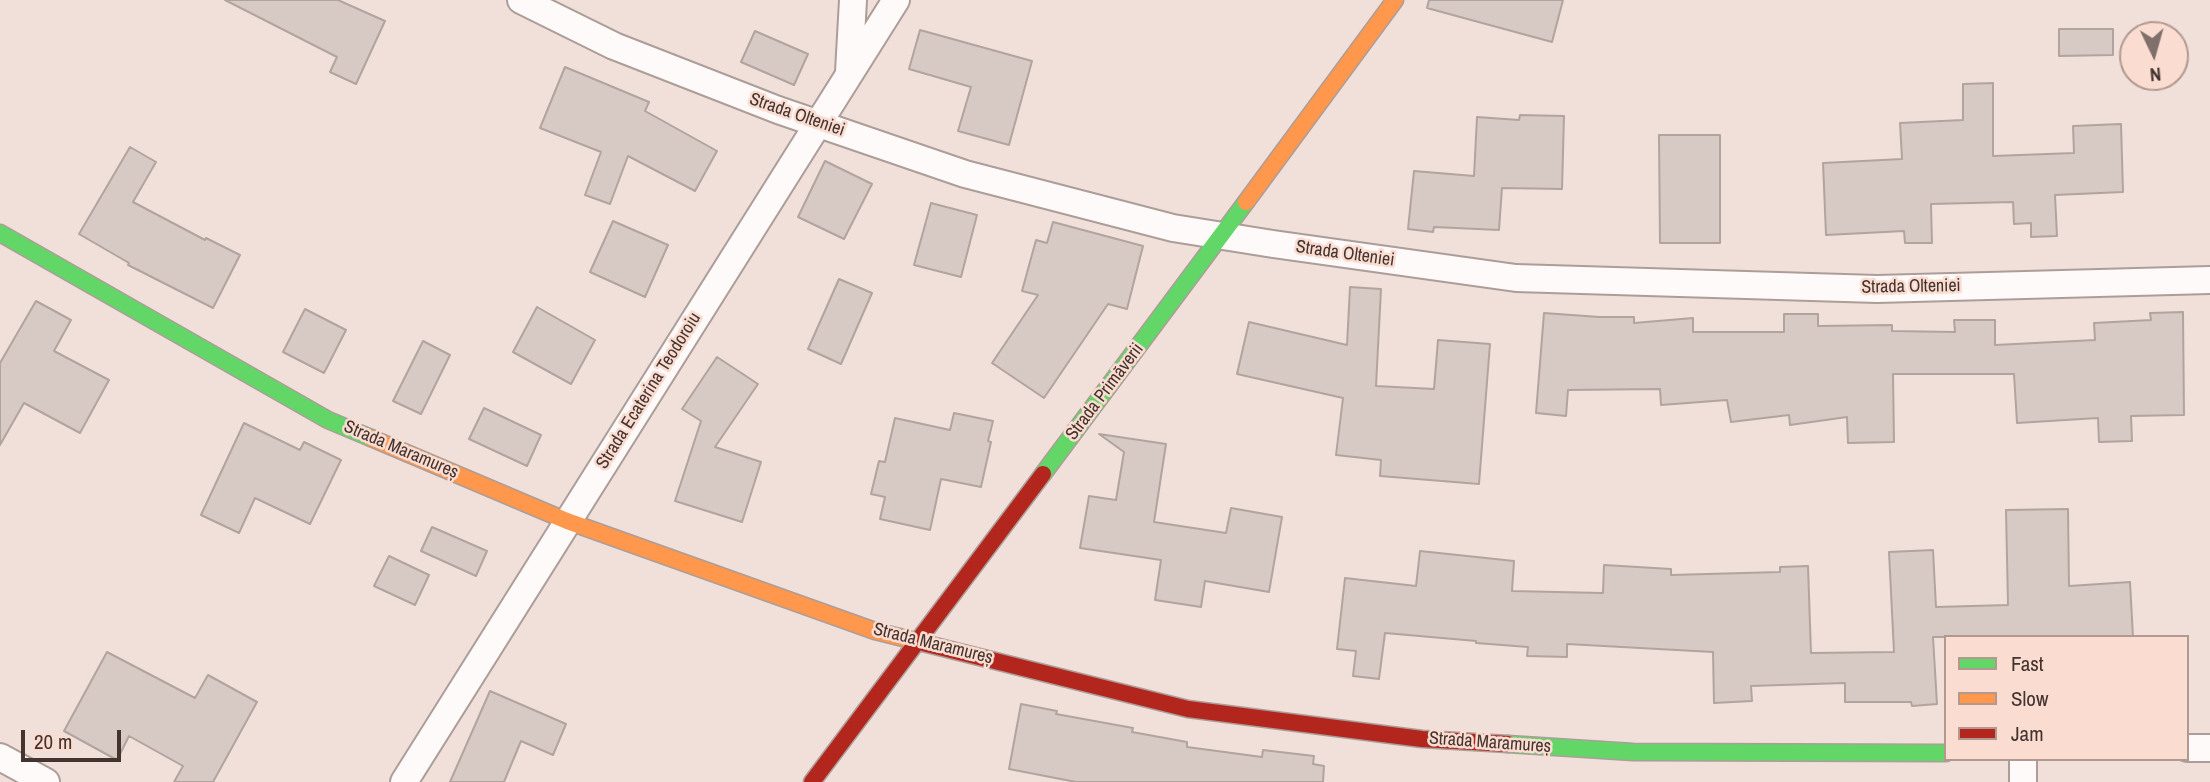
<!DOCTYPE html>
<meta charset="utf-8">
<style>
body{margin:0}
#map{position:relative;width:2210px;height:782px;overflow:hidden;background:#f1e0da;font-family:"Archivo Narrow",sans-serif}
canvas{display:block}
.legend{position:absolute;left:1944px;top:635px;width:245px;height:126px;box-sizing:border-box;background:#fadcd1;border:2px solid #b19990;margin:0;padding:9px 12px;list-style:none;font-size:21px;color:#43342f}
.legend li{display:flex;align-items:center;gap:14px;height:35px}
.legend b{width:35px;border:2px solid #b19990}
.north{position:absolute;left:2119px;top:21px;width:70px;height:70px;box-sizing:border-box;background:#fadcd1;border:2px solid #b19990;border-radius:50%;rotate:175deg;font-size:19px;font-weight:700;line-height:28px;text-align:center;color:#43342f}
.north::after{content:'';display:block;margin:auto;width:24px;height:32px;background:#80706b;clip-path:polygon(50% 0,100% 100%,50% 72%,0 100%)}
.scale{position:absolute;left:21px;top:730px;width:100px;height:32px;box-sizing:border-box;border:4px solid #43342f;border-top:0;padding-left:9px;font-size:21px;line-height:24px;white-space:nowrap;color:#43342f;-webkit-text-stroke:5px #fadcd1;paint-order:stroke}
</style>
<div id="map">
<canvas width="2210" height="782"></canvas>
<ul class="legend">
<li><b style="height:9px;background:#63d668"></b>Fast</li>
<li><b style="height:9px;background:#ff974d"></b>Slow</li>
<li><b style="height:9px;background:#b3261e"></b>Jam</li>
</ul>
<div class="north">N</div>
<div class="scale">20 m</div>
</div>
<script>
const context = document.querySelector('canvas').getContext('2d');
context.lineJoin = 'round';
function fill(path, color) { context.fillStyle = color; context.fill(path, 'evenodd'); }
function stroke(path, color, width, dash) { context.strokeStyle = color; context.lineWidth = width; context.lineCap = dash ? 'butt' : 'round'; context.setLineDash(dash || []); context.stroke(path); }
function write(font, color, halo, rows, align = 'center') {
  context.font = font + ' "Archivo Narrow",sans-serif'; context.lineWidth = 5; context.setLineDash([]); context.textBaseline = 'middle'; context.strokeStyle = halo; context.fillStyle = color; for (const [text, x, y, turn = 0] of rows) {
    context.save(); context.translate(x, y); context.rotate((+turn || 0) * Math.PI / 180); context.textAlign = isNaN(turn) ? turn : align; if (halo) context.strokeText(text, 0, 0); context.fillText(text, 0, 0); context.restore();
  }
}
const building = new Path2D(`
 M 225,0 L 338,0 L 385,21 L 356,84 L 330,72 L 337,57 Z
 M 1429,0 L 1563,0 L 1552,42 L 1427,8 Z
 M 2059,29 L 2113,29 L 2113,55 L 2059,56 Z
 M 920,30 L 1032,61 L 1009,145 L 958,131 L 971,87 L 909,69 Z
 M 755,31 L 808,54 L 794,85 L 741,62 Z
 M 565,67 L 649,102 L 645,111 L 717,151 L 695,191 L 628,156 L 610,204 L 585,195 L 601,152 L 540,128 Z
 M 1993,83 L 1993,156 L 2074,153 L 2073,126 L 2121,124 L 2123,192 L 2055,195 L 2057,236 L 2031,237 L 2031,223 L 2014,224 L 2013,202 L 1931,204 L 1932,243 L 1905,243 L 1904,231 L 1826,235 L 1823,163 L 1902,159 L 1900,123 L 1963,120 L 1963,84 Z
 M 1520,115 L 1564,116 L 1562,189 L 1502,188 L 1499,230 L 1434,227 L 1433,232 L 1408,229 L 1414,171 L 1474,176 L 1477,117 L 1519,120 Z
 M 1659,135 L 1720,135 L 1720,243 L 1660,243 Z
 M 130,147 L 156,162 L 133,202 L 205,240 L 206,238 L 240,255 L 213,308 L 128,265 L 129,263 L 79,234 Z
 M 825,161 L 872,184 L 844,239 L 798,217 Z
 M 931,203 L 977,215 L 961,277 L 914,265 Z
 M 613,221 L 668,245 L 645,297 L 590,272 Z
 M 1053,222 L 1143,246 L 1127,309 L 1108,304 L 1044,398 L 992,363 L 1038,295 L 1022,291 L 1036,240 L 1047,243 Z
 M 839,279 L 872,293 L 841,364 L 808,349 Z
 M 1350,287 L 1381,289 L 1376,386 L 1434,389 L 1438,340 L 1490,344 L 1479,484 L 1380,476 L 1381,460 L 1336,455 L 1343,398 L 1237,374 L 1249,322 L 1347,345 Z
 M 36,301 L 71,320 L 54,351 L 109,380 L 80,433 L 24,403 L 0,445 L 0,363 Z
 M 537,307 L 595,340 L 571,384 L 513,352 Z
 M 305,309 L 346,330 L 324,373 L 283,352 Z
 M 2183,312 L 2184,415 L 2131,416 L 2132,441 L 2099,442 L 2098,418 L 2017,423 L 2014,374 L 1893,374 L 1894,442 L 1848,443 L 1847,417 L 1790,425 L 1789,415 L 1731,422 L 1727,400 L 1661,405 L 1660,389 L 1568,390 L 1566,416 L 1536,413 L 1544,313 L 1599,317 L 1634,317 L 1634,323 L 1693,318 L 1693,332 L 1784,332 L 1784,314 L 1818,314 L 1818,326 L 1892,325 L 1892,331 L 1955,332 L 1954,320 L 1995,320 L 1995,345 L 2095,340 L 2094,323 L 2151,320 L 2150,313 Z
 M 423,341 L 450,355 L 421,414 L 393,401 Z
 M 717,357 L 758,384 L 715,447 L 761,462 L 742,522 L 675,501 L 701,421 L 682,409 Z
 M 484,408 L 541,435 L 527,466 L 469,439 Z
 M 954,413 L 993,421 L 988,441 L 991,442 L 981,487 L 941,479 L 930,530 L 880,519 L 885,497 L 871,494 L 879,461 L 885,462 L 895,418 L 950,430 Z
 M 244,423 L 300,450 L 304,442 L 341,460 L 310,524 L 255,498 L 239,533 L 201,515 Z
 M 1099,434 L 1166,444 L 1154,522 L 1226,533 L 1231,508 L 1282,517 L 1269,592 L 1205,581 L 1201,607 L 1155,600 L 1161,560 L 1080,548 L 1089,496 L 1116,500 L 1124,452 Z
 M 2068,509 L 2069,586 L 2130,582 L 2133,637 L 1933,637 L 1937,704 L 1912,706 L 1911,702 L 1845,702 L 1845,683 L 1751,686 L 1752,701 L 1714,703 L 1713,652 L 1567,644 L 1567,657 L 1527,656 L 1528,647 L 1476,643 L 1476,641 L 1385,633 L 1379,679 L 1353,676 L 1356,651 L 1337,649 L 1345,578 L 1416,586 L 1420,551 L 1514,561 L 1512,591 L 1603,593 L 1604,565 L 1671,569 L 1671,575 L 1780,572 L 1780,567 L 1808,566 L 1811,653 L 1894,652 L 1889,552 L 1933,550 L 1936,607 L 2008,605 L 2006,510 Z
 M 432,527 L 487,551 L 476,576 L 421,551 Z
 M 389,556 L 429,575 L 415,605 L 374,586 Z
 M 107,652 L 195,698 L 208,675 L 257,702 L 213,782 L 174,782 L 183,766 L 129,736 L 117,760 L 64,731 Z
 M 490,691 L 566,724 L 553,755 L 521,741 L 504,782 L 450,782 Z
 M 1021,704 L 1057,711 L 1056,714 L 1133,728 L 1132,732 L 1187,742 L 1187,747 L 1262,757 L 1263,750 L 1314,756 L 1313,764 L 1324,766 L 1323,782 L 1076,782 L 1009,769 Z`);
fill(building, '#d7c9c3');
stroke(building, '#b1a49f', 2);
const street = new Path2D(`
 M 521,0 L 614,46 L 778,110 L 965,174 L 1173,228 L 1273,244 L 1516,278 L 1877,289 L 2210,280
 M 849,72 L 853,0
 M 2187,748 L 2210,748
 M 0,757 L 46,782
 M 404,782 L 896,0
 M 2023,782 L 2023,759`);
const fast = new Path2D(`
 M 0,233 L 328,420 L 371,438
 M 1043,474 L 1246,202
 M 1508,744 L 1633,752 L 1946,753`);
const slow = new Path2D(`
 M 1246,202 L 1395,0
 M 371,438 L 567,521 L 875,631 L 923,643`);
const jam = new Path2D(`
 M 923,643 L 1188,709 L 1422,739 L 1508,744
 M 812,782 L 1043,474`);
stroke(street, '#ac9d99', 30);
stroke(fast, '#ac9d99', 19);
stroke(slow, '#ac9d99', 19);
stroke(jam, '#ac9d99', 19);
stroke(street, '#fdfaf9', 26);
stroke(fast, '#63d668', 16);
stroke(slow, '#ff974d', 16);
stroke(jam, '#b3261e', 16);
write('18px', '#43342f', '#fadcd1', [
 ["Strada Olteniei",797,115,19],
 ["Strada Olteniei",1345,254,8],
 ["Strada Olteniei",1911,287,-1],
 ["Strada Ecaterina Teodoroiu",649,391,-58],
 ["Strada Primăverii",1105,392,-53],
 ["Strada Maramureș",401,450,23],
 ["Strada Maramureș",933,644,14],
 ["Strada Maramureș",1490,743,4]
]);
</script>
